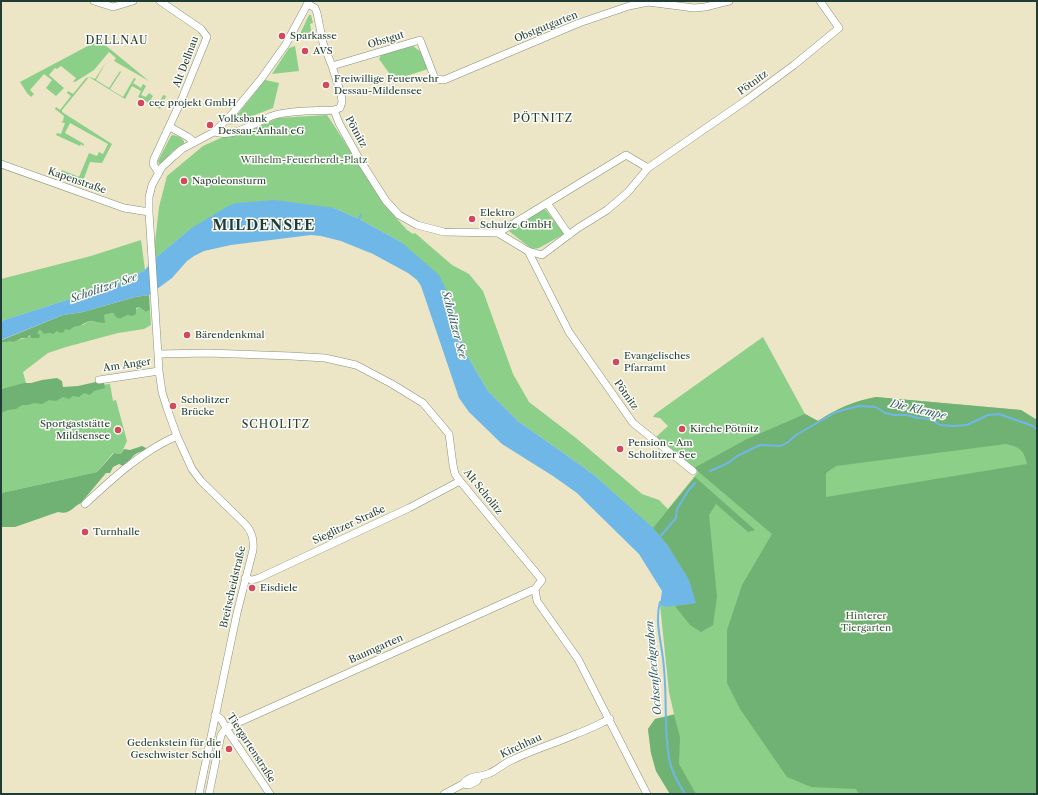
<!DOCTYPE html>
<meta charset="utf-8">
<style>
body{margin:0}
#map{position:relative;width:1038px;height:795px;overflow:hidden;background:#ece5c6;font-family:"Libre Caslon Text",serif}
canvas{display:block}
.frame{position:absolute;inset:0;border:2px solid #1f3d34;pointer-events:none}
</style>
<div id="map">
<canvas width="1038" height="795"></canvas>
<div class="frame"></div>
</div>
<script>
const context = document.querySelector('canvas').getContext('2d');
context.lineJoin = 'round';
function fill(path, color) { context.fillStyle = color; context.fill(path, 'evenodd'); }
function stroke(path, color, width, dash) { context.strokeStyle = color; context.lineWidth = width; context.lineCap = dash ? 'butt' : 'round'; context.setLineDash(dash || []); context.stroke(path); }
function write(font, color, halo, rows, align = 'center') {
  context.font = font + ' "Libre Caslon Text",serif'; context.lineWidth = 3; context.setLineDash([]); context.textBaseline = 'middle'; context.strokeStyle = halo; context.fillStyle = color; for (const [text, x, y, turn = 0] of rows) {
    context.save(); context.translate(x, y); context.rotate((+turn || 0) * Math.PI / 180); context.textAlign = isNaN(turn) ? turn : align; if (halo) context.strokeText(text, 0, 0); context.fillText(text, 0, 0); context.restore();
  }
}
fill(new Path2D(`
 M 309,15 L 311,15 L 313,23 L 310,24 L 312,34 L 299,36 Z
 M 99,40 L 149,81 L 114,61 L 116,58 L 109,52 L 94,70 L 75,82 L 73,82 L 76,78 L 61,66 L 57,69 L 55,68 L 49,75 L 64,88 L 56,96 L 46,88 L 52,80 L 44,74 L 30,90 L 34,94 L 31,97 L 27,93 L 20,82 Z
 M 295,46 L 299,71 L 272,74 L 289,48 Z
 M 413,46 L 421,52 L 428,69 L 394,80 L 379,59 L 381,55 Z
 M 106,62 L 96,80 L 109,88 L 120,71 L 121,72 L 110,89 L 123,97 L 134,78 L 136,79 L 133,83 L 141,88 L 143,84 L 146,86 L 141,95 L 146,97 L 149,93 L 153,96 L 151,99 L 159,104 L 163,95 L 166,96 L 160,109 L 138,97 L 141,91 L 132,86 L 125,99 L 89,77 L 62,110 L 62,112 L 112,144 L 102,163 L 90,162 L 83,181 L 61,173 L 62,170 L 79,177 L 89,153 L 97,156 L 99,152 L 103,154 L 108,144 L 70,123 L 65,133 L 84,144 L 83,146 L 81,144 L 80,146 L 56,135 L 57,133 L 61,134 L 65,123 L 61,122 L 63,121 L 64,116 L 55,109 L 56,107 L 60,110 L 71,96 L 67,93 L 68,91 L 73,94 L 86,78 L 90,77 L 95,79 Z
 M 265,80 L 279,83 L 273,108 L 229,125 Z
 M 327,115 L 390,211 L 407,230 L 413,234 L 415,233 L 452,265 L 469,274 L 483,291 L 513,374 L 529,402 L 576,438 L 642,494 L 659,500 L 668,509 L 698,472 L 655,438 L 668,426 L 660,418 L 653,417 L 655,414 L 763,337 L 805,414 L 818,421 C 836,409 854,401 876,397 L 1021,410 L 1037,420 L 1037,794 L 670,794 L 656,771 L 651,753 L 648,729 L 655,719 L 674,714 L 669,692 L 660,605 L 665,607 L 668,546 L 652,528 L 593,474 L 518,421 L 488,391 L 465,352 L 453,304 L 401,242 L 359,219 L 334,208 L 190,229 L 153,260 L 159,207 L 167,176 L 203,146 L 225,136 L 243,133 L 278,118 Z
 M 173,135 L 180,137 L 184,141 L 184,144 L 172,152 L 161,163 L 159,164 L 158,161 L 171,136 Z
 M 543,209 L 546,210 L 564,234 L 539,248 L 532,249 L 510,232 L 509,229 Z
 M 141,240 L 145,270 L 120,283 L 1,321 L 1,279 L 91,256 Z
 M 139,307 L 146,312 L 150,310 L 151,325 L 144,329 L 118,333 L 66,347 L 48,353 L 23,372 L 26,383 L 1,389 L 1,340 L 2,342 C 10,341 19,340 26,338 C 29,337 38,332 41,330 L 44,334 L 74,327 L 77,325 L 83,325 L 89,321 L 94,322 L 104,319 L 104,315 L 113,313 L 120,319 L 128,315 Z
 M 110,384 L 113,401 L 116,400 L 127,441 L 121,454 L 113,453 L 97,472 L 1,493 L 1,406 L 99,385 Z`), '#8bcf88');
fill(new Path2D(`
 M 149,295 L 150,310 L 146,312 L 139,307 L 136,308 L 136,314 L 132,316 L 128,315 L 120,319 L 116,317 L 113,313 L 104,315 L 105,323 L 89,321 C 87,322 85,323 83,324 C 79,327 74,325 70,330 L 65,329 L 64,332 L 60,333 L 57,331 L 53,334 L 50,333 L 44,334 L 40,330 L 37,333 L 40,335 L 39,338 L 31,338 L 30,335 L 27,338 L 22,338 L 13,342 L 10,341 L 7,342 L 2,342 L 2,340 L 63,315 L 83,312 L 135,297 Z
 M 57,378 L 62,381 L 63,387 L 78,386 L 100,381 L 104,383 L 105,388 L 94,391 L 90,395 L 84,393 L 79,397 L 73,396 L 69,399 L 63,397 L 56,401 L 49,400 L 42,404 L 34,403 L 28,405 L 22,405 L 16,409 L 8,410 L 1,413 L 1,389 L 24,383 L 31,383 L 42,380 Z
 M 876,397 L 1021,410 L 1037,420 L 1037,794 L 859,794 L 856,789 L 811,787 L 787,777 L 740,709 L 727,683 L 727,630 L 742,585 L 772,534 L 694,468 L 747,439 L 805,414 L 818,421 C 836,409 854,401 876,397 ZM 1006,444 C 1020,447 1024,450 1027,464 L 826,497 L 826,473 L 836,466 Z
 M 142,446 L 146,448 L 144,451 C 133,452 131,461 123,466 L 119,464 L 113,467 L 110,473 L 106,473 L 81,503 C 71,508 70,515 58,512 L 15,527 L 1,527 L 1,493 L 97,472 L 114,453 L 121,454 L 124,449 L 130,450 Z
 M 695,477 L 755,530 L 748,532 L 716,504 L 709,515 L 717,597 L 713,625 L 701,632 L 690,625 L 675,606 L 695,603 L 689,580 L 668,546 L 653,528 Z
 M 674,715 L 680,737 L 679,764 L 696,794 L 670,794 L 656,771 L 651,753 L 648,729 L 655,719 Z`), '#70b274');
fill(new Path2D(`
 M 275,200 L 334,208 L 359,219 L 401,242 L 439,275 L 453,304 L 465,352 L 488,391 L 518,421 L 593,474 L 653,528 L 668,546 L 689,580 L 696,603 L 665,607 L 660,605 L 662,591 L 639,554 L 591,507 L 577,493 L 553,476 L 502,444 L 469,412 L 459,398 L 421,286 L 417,280 L 408,273 L 373,254 L 341,241 L 321,236 L 311,235 L 231,245 L 204,251 L 194,256 L 187,261 L 172,278 L 149,295 L 135,297 L 83,312 L 63,315 L 1,340 L 1,321 L 120,283 L 145,270 L 153,260 L 190,229 L 228,206 L 236,203 Z`), '#6fb7e7');
stroke(new Path2D(`
 M 359,219 L 361,214
 M 710,471 L 728,463 L 739,455 L 760,445 L 781,446 L 788,442 L 796,435 L 836,412 L 859,406 L 876,407 L 885,413 L 894,415 L 907,415 L 918,418 L 931,419 L 940,425 L 953,426 L 967,425 L 988,415 L 999,414 L 1033,426 L 1037,430
 M 658,539 L 676,518 L 677,509 L 688,491 L 695,483
 M 660,602 C 654,623 663,647 664,669 C 667,698 664,729 669,758 C 671,771 678,783 685,794`), '#6fb7e7', 2);
const minor = new Path2D(`
 M 94,1 L 113,7 L 133,1
 M 332,66 L 420,40 L 435,79 L 444,80 L 579,23 L 629,6 L 648,2 L 694,8 L 705,7 L 729,1
 M 334,110 L 339,123 L 358,157 L 386,201 L 399,215 L 417,225 L 444,232 L 498,233 L 528,251 L 542,255 L 578,228 L 607,210 L 628,192 L 648,168 L 748,99 L 794,65 L 839,28 L 820,1
 M 170,127 L 188,137 L 194,142
 M 214,132 C 236,139 255,121 275,115 C 293,110 315,111 334,110 L 340,108 L 342,102 L 341,94 L 332,66 L 323,43 L 317,13 L 315,8 L 308,4
 M 1,164 L 124,208 L 149,212
 M 158,172 L 153,164 L 154,159 L 181,101 L 207,37 L 201,29 L 160,1
 M 547,203 L 569,235
 M 498,233 L 626,155 L 648,168
 M 528,251 L 569,332 L 633,423 L 693,471
 M 159,354 L 208,353 L 291,356 L 325,358 L 356,365 L 392,384 L 423,403 L 449,434 L 453,465 L 455,474 L 460,481 L 542,580 L 535,589 L 537,601 L 578,659 L 647,794
 M 99,380 L 159,371
 M 85,504 C 113,478 142,451 177,436
 M 245,578 L 252,580 L 259,578 L 409,508 L 460,481
 M 215,715 L 221,719 L 229,733 L 270,794
 M 463,784 C 470,774 480,778 490,773 C 497,770 502,765 508,762 C 531,750 554,744 576,734 C 588,730 599,724 610,719
 M 199,794 L 237,613 L 253,550 C 254,540 252,531 245,524 L 201,481 L 192,469 L 177,436 L 167,408 L 162,392 L 159,371 L 149,212 L 149,197 L 152,185 L 162,167 L 174,156 L 182,149 L 214,132 L 232,114 L 261,79 L 286,44 L 309,1
 M 209,794 L 221,735 L 226,728 L 535,589
 M 444,794 L 463,784 L 469,785 L 477,781 L 479,777`);
stroke(minor, '#86917d', 8);
stroke(minor, '#fff', 7);
for (const [x, y, r, color] of [
 [282,36,4,"#d1495b"],
 [305,51,4,"#d1495b"],
 [326,85,4,"#d1495b"],
 [141,103,4,"#d1495b"],
 [210,125,4,"#d1495b"],
 [184,181,4,"#d1495b"],
 [472,219,4,"#d1495b"],
 [187,335,4,"#d1495b"],
 [616,362,4,"#d1495b"],
 [173,406,4,"#d1495b"],
 [682,429,4,"#d1495b"],
 [118,430,4,"#d1495b"],
 [620,449,4,"#d1495b"],
 [85,532,4,"#d1495b"],
 [252,588,4,"#d1495b"],
 [229,749,4,"#d1495b"]
]) { const dot = new Path2D(); dot.arc(x, y, r, 0, 2 * Math.PI); context.fillStyle = color; context.fill(dot); stroke(dot, '#fdfcf7', 1.5); }
write('10px', '#1f3d34', '#fdfcf7', [
 ["Obstgutgarten",546,27,-22],
 ["Obstgut",386,40,-17],
 ["Alt Dellnau",186,62,-69],
 ["Pötnitz",753,83,-36],
 ["Pötnitz",356,132,61],
 ["Kapenstraße",77,181,19],
 ["Am Anger",127,365,-8],
 ["Pötnitz",626,395,55],
 ["Alt Scholitz",483,492,51],
 ["Sieglitzer Straße",349,525,-25],
 ["Breitscheidstraße",233,587,-77],
 ["Baumgarten",376,649,-24],
 ["Kirchhau",521,746,-25],
 ["Tiergartenstraße",251,748,57]
]);
write('10px', '#1f3d34', '#fdfcf7', [
 ["Sparkasse",290,36],
 ["AVS",313,51],
 ["Freiwillige Feuerwehr",334,79],
 ["Dessau-Mildensee",334,91],
 ["cec projekt GmbH",149,103],
 ["Volksbank",218,119],
 ["Dessau-Anhalt eG",218,131],
 ["Napoleonsturm",192,181],
 ["Elektro",480,213],
 ["Schulze GmbH",480,225],
 ["Bärendenkmal",195,335],
 ["Evangelisches",624,356],
 ["Pfarramt",624,368],
 ["Scholitzer",181,400],
 ["Brücke",181,412],
 ["Sportgaststätte",110,424,"right"],
 ["Mildsensee",110,436,"right"],
 ["Kirche Pötnitz",690,429],
 ["Pension - Am",628,443],
 ["Scholitzer See",628,455],
 ["Turnhalle",93,532],
 ["Eisdiele",260,588],
 ["Gedenkstein für die",221,743,"right"],
 ["Geschwister Scholl",221,755,"right"]
], 'left');
write('10px', '#3a6249', '#fdfcf7', [
 ["Wilhelm-Feuerherdt-Platz",304,160],
 ["Hinterer",866,616],
 ["Tiergarten",866,628]
]);
context.letterSpacing = '1px';
write('11px', '#1f3d34', '#fdfcf7', [
 ["DELLNAU",117,41],
 ["PÖTNITZ",543,119],
 ["SCHOLITZ",276,425]
]);
context.letterSpacing = '0px';
write('italic 11px', '#37626a', '#fdfcf7', [
 ["Scholitzer See",104,288,-19],
 ["Scholitzer See",454,325,75],
 ["Die Klempe",918,410,13],
 ["Ochsenflechgraben",654,668,-95]
]);
context.letterSpacing = '1px';
write('bold 14px', '#1f3d34', '#fdfcf7', [
 ["MILDENSEE",264,226]
]);
context.letterSpacing = '0px';
</script>
